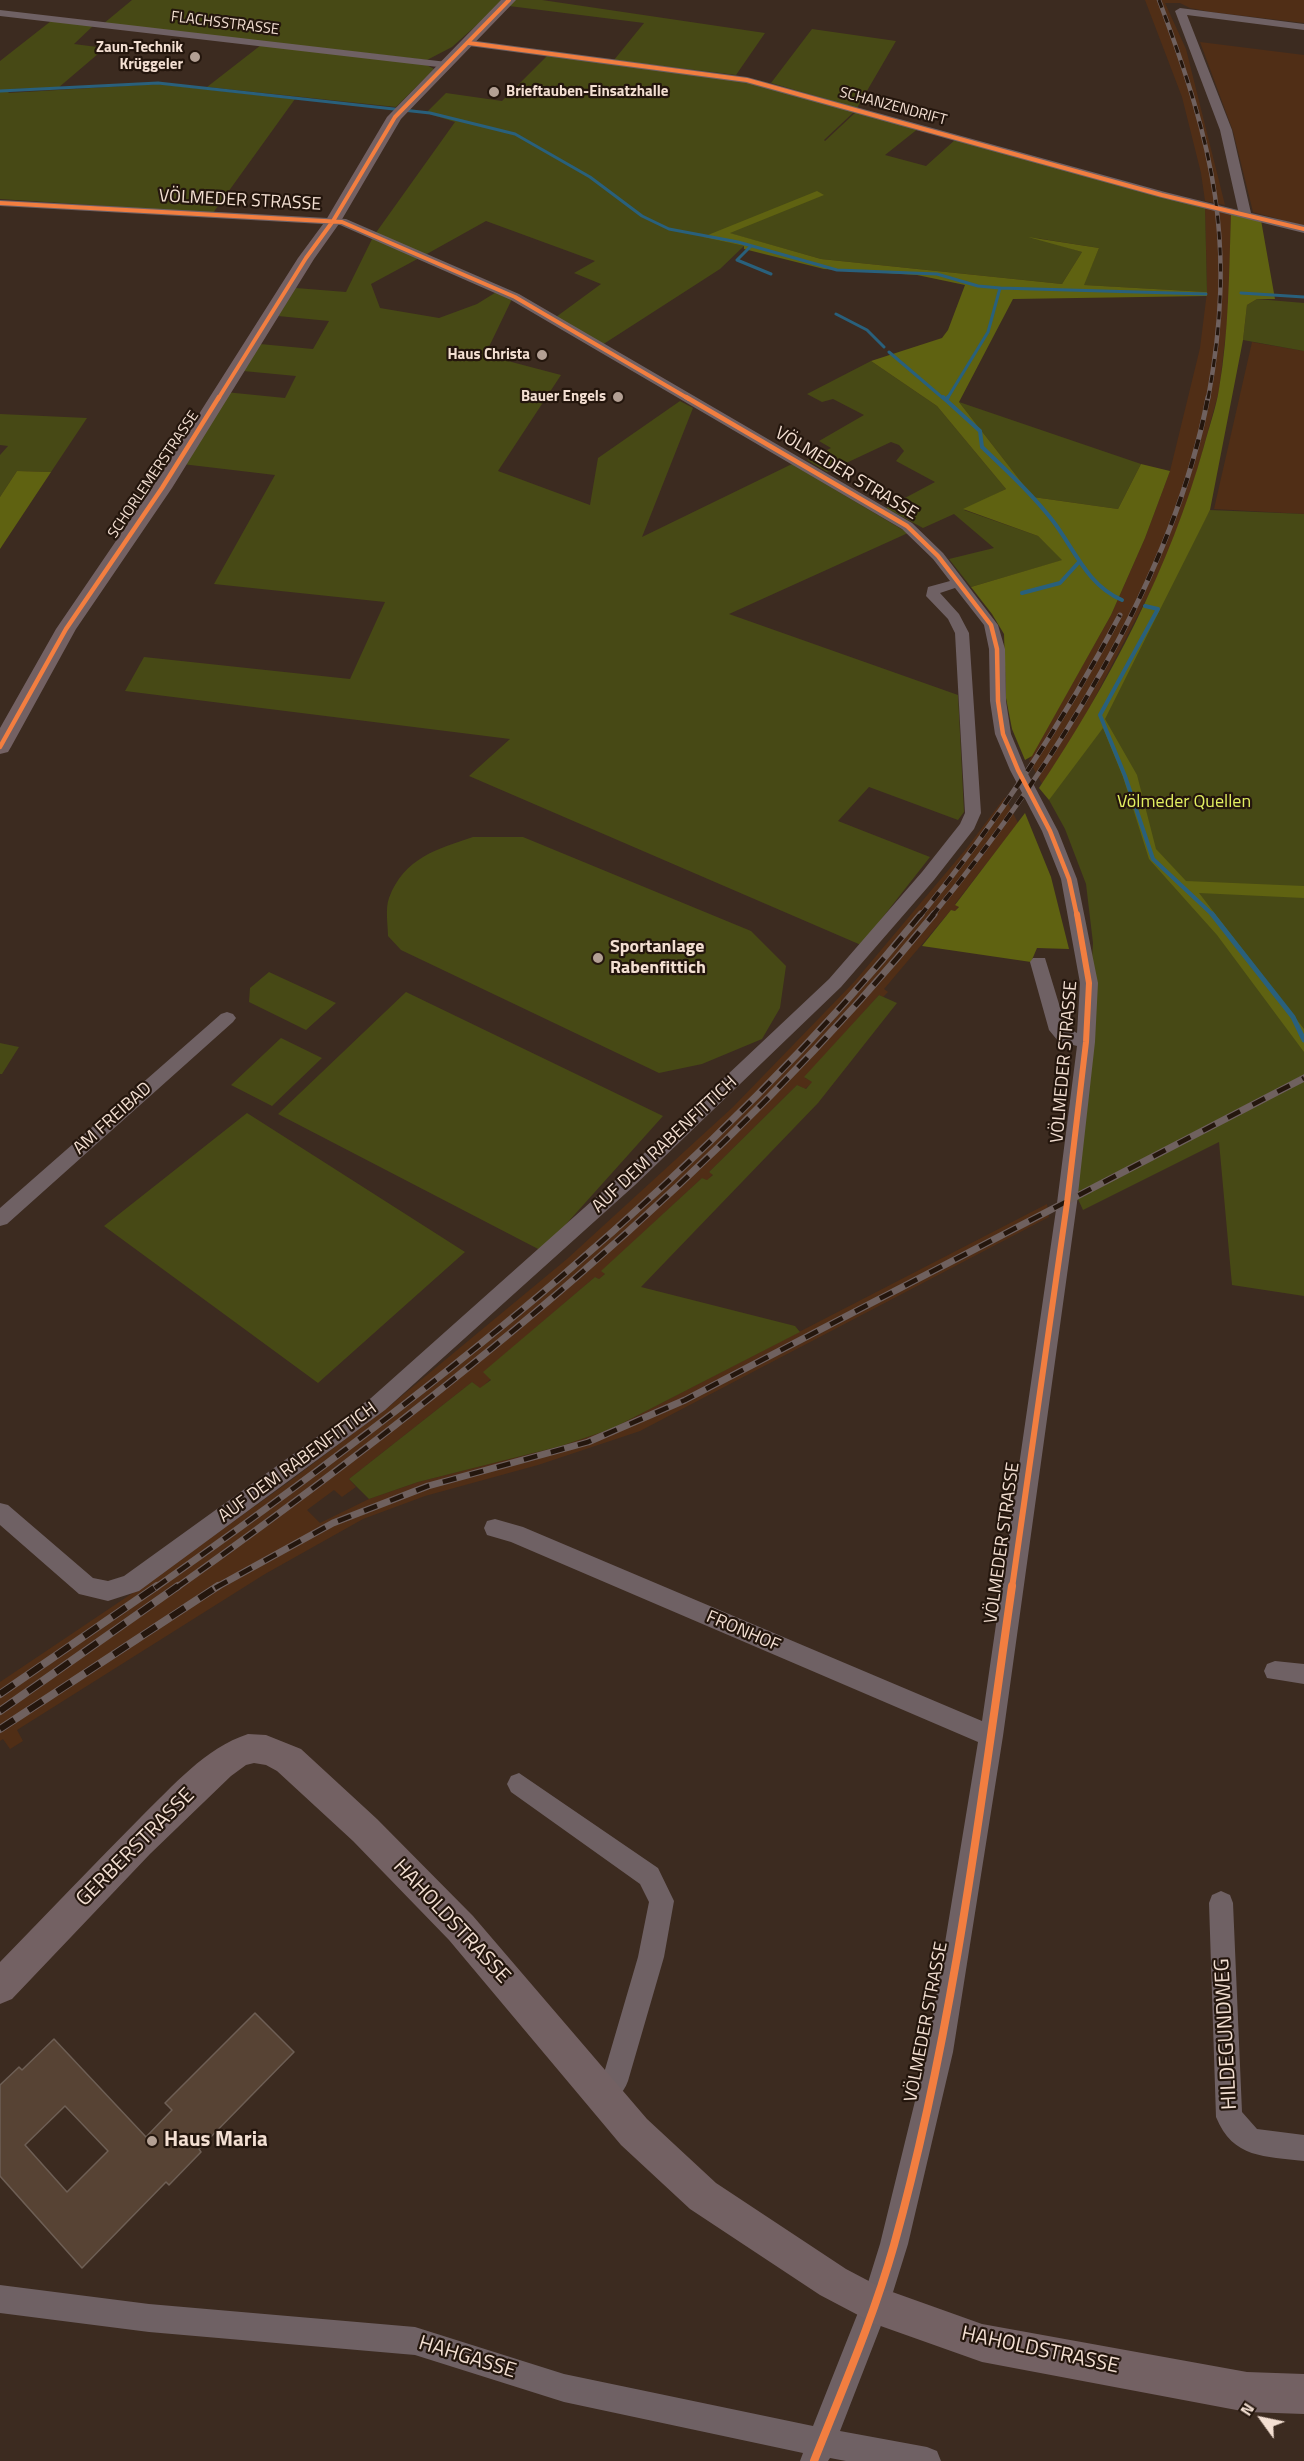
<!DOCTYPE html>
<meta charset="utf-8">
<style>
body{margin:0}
#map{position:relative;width:1304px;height:2461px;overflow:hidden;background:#3c2b20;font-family:"Titillium Web",sans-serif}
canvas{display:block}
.north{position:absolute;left:1232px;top:2389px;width:60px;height:60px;-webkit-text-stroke:4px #24160d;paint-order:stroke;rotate:303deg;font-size:16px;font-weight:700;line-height:24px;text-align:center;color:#f3dfd2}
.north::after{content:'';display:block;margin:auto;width:21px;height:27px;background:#f3dfd2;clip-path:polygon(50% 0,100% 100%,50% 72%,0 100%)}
</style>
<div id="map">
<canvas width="1304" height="2461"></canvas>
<div class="north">N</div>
</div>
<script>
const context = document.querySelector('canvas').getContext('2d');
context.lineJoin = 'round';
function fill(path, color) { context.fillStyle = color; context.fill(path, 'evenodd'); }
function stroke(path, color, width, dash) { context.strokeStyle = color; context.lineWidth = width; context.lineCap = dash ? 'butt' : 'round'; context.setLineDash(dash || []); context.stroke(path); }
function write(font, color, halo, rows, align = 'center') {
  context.font = font + ' "Titillium Web",sans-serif'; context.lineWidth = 4.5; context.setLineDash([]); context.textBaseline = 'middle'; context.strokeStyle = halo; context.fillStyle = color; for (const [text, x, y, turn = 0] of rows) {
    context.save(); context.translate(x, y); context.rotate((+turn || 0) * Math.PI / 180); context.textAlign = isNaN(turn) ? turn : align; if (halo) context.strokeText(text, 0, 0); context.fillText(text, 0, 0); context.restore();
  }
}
fill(new Path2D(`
 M 1145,0 L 1304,0 L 1304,23 L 1211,12 L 1190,8 L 1180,3 L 1165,3 L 1186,49 L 1225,205 L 1205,201 L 1201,173 L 1182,97 Z
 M 1200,42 L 1304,55 L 1304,226 L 1253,212 L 1233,131 Z
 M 1205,207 L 1231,213 L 1229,307 L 1219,391 L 1188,504 L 1161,571 L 1078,730 L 1042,784 L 1029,760 L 1111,615 L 1145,538 L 1170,471 L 1200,348 L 1207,292 Z
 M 1252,342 L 1304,351 L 1304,514 L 1214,509 Z
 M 1005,797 L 1018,823 L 955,904 L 959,906 L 955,911 L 951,910 L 884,989 L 888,992 L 883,997 L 879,995 L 805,1078 L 813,1082 L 805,1089 L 797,1085 L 709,1172 L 713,1174 L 707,1181 L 702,1178 L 602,1271 L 605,1274 L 599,1279 L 595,1277 L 484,1372 L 491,1379 L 480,1389 L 472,1382 L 349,1479 L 356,1487 L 342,1497 L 334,1490 L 307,1510 L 320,1523 L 369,1499 L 418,1482 L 561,1446 L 611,1429 L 1047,1204 L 1049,1217 L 640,1431 L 538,1465 L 425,1496 L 363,1519 L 265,1574 L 17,1730 L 23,1741 L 10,1749 L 3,1739 L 0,1741 L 0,1682 L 149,1582 L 290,1481 L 392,1404 L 567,1259 L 733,1107 L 855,981 L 966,849 Z`), '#502e16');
fill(new Path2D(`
 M 132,0 L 505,0 L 452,47 L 427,60 L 103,24 Z
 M 515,0 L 542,0 L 765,33 L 736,75 L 614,60 L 644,23 L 509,6 Z
 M 51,21 L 93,26 L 74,44 L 105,48 L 58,88 L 12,89 L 8,93 L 158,84 L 295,99 L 213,213 L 0,199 L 0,61 Z
 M 812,29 L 896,41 L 857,108 L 771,83 Z
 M 261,45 L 425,64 L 434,69 L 396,107 L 207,87 Z
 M 549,54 L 738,79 L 855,111 L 824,140 L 825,141 L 857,111 L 919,128 L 885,155 L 926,166 L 956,139 L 1205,207 L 1207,292 L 1083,285 L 1099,248 L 1036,238 L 1082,252 L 1062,284 L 821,259 L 729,233 L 704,237 L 744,246 L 720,269 L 602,345 L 556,317 L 601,284 L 574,273 L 595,261 L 486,221 L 425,255 L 375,234 L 455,122 L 426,113 L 446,93 L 502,101 Z
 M 373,237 L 421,257 L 371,284 L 380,308 L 439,318 L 477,304 L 498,291 L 512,299 L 485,355 L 561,375 L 498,471 L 590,505 L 598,458 L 680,401 L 693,408 L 642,537 L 792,464 L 908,533 L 729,614 L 958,695 L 964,812 L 958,820 L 869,787 L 838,821 L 930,857 L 861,945 L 469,776 L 510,739 L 125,691 L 144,657 L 350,679 L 385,602 L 214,584 L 275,475 L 182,464 L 225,392 L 285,398 L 296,376 L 243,371 L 260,344 L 313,349 L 329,321 L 278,316 L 296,288 L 346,292 Z
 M 1257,299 L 1304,303 L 1304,351 L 1243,340 L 1247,305 Z
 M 871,361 L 937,406 L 1006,489 L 964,510 L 1038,536 L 1063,560 L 971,587 L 949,559 L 994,548 L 954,514 L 923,528 L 886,508 L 935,482 L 896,461 L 904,451 L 899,445 L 891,442 L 827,472 L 807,460 L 831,448 L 819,441 L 864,415 L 833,399 L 822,402 L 807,394 Z
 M 959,402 L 1141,464 L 1118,509 L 1033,497 Z
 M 0,414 L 87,418 L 51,472 L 17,471 L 0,497 L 0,455 L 8,446 L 0,445 Z
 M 1210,510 L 1304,514 L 1304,1296 L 1232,1285 L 1219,1142 L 1083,1210 L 1077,1197 L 1093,943 L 1086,884 L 1065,829 L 1049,800 Z
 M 473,837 L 523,837 L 751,931 L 786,966 L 780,1008 L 762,1039 L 702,1064 L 659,1073 L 401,950 L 388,936 C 388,925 385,909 389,898 C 404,858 437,849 473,837 Z
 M 269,972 L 336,1003 L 306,1030 L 249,1002 L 250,988 Z
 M 406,992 L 663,1116 L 542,1251 L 278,1114 Z
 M 879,995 L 897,1003 L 818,1103 L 641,1287 L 795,1326 L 800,1332 L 611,1429 L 561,1446 L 418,1482 L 369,1499 L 349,1479 L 472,1382 L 480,1388 L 491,1380 L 483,1372 L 595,1277 L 599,1279 L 605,1274 L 601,1271 L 702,1178 L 707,1180 L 713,1175 L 709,1172 L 797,1085 L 806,1089 L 812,1082 L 804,1077 Z
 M 281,1038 L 322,1058 L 272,1106 L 231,1085 Z
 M 0,1043 L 19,1047 L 2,1074 L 0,1074 Z
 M 247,1113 L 465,1252 L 318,1383 L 104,1226 Z`), '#474915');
fill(new Path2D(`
 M 817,191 L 824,195 L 730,233 L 821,259 L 1062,284 L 1082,252 L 1028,237 L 1099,248 L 1084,285 L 1207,292 L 1207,296 L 1013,299 L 959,402 L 1033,497 L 1118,509 L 1141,464 L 1170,471 L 1145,538 L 1111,615 L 1032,756 L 1025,760 L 1012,729 L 1006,698 L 1004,634 L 992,614 L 971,587 L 1062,560 L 1038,536 L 963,509 L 1006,489 L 937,406 L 871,361 L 942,338 L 948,330 L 965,285 L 917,275 L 824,269 L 744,249 L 744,246 L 703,237 Z
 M 1231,213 L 1261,220 L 1275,299 L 1257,299 L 1247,305 L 1243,340 L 1210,510 L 1105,719 L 1137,775 L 1156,849 L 1186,881 L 1304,886 L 1304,898 L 1199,893 L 1304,1029 L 1304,1052 L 1217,935 L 1149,859 L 1123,777 L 1103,728 L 1049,800 L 1039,788 C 1109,683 1170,568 1204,446 C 1209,427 1216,408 1219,389 C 1229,331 1229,272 1231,213 Z
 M 17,471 L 51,472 L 0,549 L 0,497 Z
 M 1025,813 L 1051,877 L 1069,949 L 1037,948 L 1031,962 L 922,946 L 951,910 L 955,911 L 959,907 L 955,905 Z`), '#5f6211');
stroke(new Path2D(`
 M 0,91 L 158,83 L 430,113 L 515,134 L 590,177 L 642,216 L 669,229 L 738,242 L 837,270 L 937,274 L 978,286 L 1000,288 L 1206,294
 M 751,246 L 737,260 L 771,274
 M 1241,293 L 1304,297
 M 836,314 L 867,330 L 884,347
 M 889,352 L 944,399
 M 947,399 L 988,332 L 1000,288`), '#29607c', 3);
stroke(new Path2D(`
 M 943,397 L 946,400
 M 948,397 L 946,400 L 980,431 L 982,447 C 1006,470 1032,494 1053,521 C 1075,550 1087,585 1122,600
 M 1022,593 L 1060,583 L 1079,562
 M 1145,606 L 1158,609 L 1100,715 L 1125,776 L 1153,859 L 1214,916`), '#29607c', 4);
stroke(new Path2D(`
 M 1212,914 L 1293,1017 L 1304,1040`), '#29607c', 5);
const building = new Path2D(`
 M 255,2013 L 294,2052 L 199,2149 L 201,2152 L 169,2185 L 166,2182 L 82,2268 L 0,2176 L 0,2085 L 19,2067 L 22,2070 L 54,2039 L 146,2137 L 172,2110 L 165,2103 ZM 65,2106 L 108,2151 L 67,2192 L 25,2145 Z`);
fill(building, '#574334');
stroke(building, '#6e5f55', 1.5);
fill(new Path2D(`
 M 1180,8 L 1304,24 L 1304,30 L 1187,15 L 1232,130 L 1251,213 L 1304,225 L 1304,233 L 1158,197 L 746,83 L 469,46 L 464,43 L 469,40 L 747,77 L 1165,192 L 1238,210 L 1220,130 L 1175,11 Z
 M 0,10 L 447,62 L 452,65 L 447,68 L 0,16 Z
 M 0,200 L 346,219 L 519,294 L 912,523 L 943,553 L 998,625 L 1005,649 L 1006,701 L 1011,734 L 1026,770 L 1058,831 L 1077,879 L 1098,983 L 1095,1042 L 1077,1203 L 1003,1736 L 953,2052 L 908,2244 L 889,2305 L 840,2431 L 927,2447 L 937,2451 L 941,2461 L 846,2461 L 830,2458 L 828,2461 L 800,2461 L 803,2453 L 564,2402 L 415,2355 L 149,2332 L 0,2313 L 0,2285 L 149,2304 L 415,2327 L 564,2374 L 813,2426 L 861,2305 L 880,2244 L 927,2052 L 978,1742 L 511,1542 L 487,1535 L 484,1528 L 487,1521 L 495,1519 L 523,1527 L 982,1721 L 1057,1203 L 1077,1046 L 1058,1041 L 1049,1030 L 1030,962 L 1033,958 L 1045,958 L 1066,1027 L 1077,1033 L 1080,983 L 1061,879 L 1042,831 L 1010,770 L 995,734 L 990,701 L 989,649 L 984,625 L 955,588 L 940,593 L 959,614 L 969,633 L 981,813 L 974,829 L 934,880 L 841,987 L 635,1185 L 385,1410 L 139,1591 L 108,1601 L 79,1594 L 0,1525 L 0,1503 L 8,1505 L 93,1578 L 108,1581 L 124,1576 L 371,1398 L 621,1175 L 829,979 L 922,872 L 960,824 L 965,813 L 955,633 L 948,619 L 926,596 L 928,587 L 950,581 L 933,559 L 902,529 L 511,300 L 340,225 L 0,206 Z
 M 227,1012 L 233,1014 L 236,1018 L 233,1022 L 7,1224 L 0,1226 L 0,1208 L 221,1014 Z
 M 1275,1661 L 1304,1664 L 1304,1684 L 1267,1678 L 1264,1671 L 1267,1664 Z
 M 519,1773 L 658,1868 L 674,1901 L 664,1957 L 628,2081 C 623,2094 615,2102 602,2107 L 593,2103 L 589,2094 L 593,2085 L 604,2073 L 638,1957 L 649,1902 L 640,1884 L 511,1792 L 507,1784 L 511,1776 Z
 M 1221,1891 L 1230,1895 L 1233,1903 L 1242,2112 L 1257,2129 L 1304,2135 L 1304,2161 C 1265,2156 1233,2159 1216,2117 L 1209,1903 L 1212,1895 Z`), '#6f6164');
fill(new Path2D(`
 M 501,0 L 516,0 L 401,119 L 341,221 L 314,259 L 172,488 L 76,629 L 11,747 L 8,752 L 0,754 L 0,728 L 56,629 L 152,488 L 298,258 L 326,220 L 387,117 Z
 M 248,1734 L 266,1735 L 301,1749 L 377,1819 L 473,1916 L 647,2119 L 716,2183 L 846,2269 L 884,2289 L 982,2324 L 1247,2372 L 1304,2374 L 1304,2414 L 1247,2412 L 982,2362 L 875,2324 L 820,2295 L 690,2209 L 621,2145 L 449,1940 L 353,1841 L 277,1771 L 266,1765 L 254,1763 L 246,1765 L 231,1776 L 150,1854 L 12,1999 L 0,2004 L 0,1962 C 47,1914 93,1865 141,1817 C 173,1786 205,1748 248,1734 Z`), '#736163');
const railFar3 = new Path2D(`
 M 1159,0 C 1214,146 1237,243 1208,399`);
const railFar2 = new Path2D(`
 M 920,916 C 997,822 1063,723 1120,615
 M 932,916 C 1050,772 1173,582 1208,397`);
const railFar1 = new Path2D(`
 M 155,1588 C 432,1393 705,1178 921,914
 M 176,1588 C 451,1392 719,1177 934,914
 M 215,1588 L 333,1523 L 428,1486 L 588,1442 L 685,1400 L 1304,1078`);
const rail = new Path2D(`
 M 0,1694 L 157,1586
 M 0,1711 L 178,1586
 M 0,1729 L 218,1586`);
stroke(railFar3, '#6f615f', 4.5);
stroke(railFar2, '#6f615f', 5);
stroke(railFar1, '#6f615f', 7);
stroke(rail, '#6f615f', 8);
stroke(railFar3, '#24160d', 3, [8]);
stroke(railFar2, '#24160d', 4, [10]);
stroke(railFar1, '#24160d', 4.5, [14]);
stroke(rail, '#24160d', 6, [17]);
stroke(new Path2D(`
 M 469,43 L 747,80 L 1162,195 L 1304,229
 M 0,203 L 342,222 L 515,297 L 689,399
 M 218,399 L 306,258 L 333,221 L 395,117 L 509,0`), '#f27e40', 4);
stroke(new Path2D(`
 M 686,397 L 907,526 L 938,556 L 991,625 L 997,649 L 998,701 L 1003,734 L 1018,770 L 1050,831 L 1069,879 L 1077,916
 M 0,747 L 66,629 L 162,488 L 219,397`), '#f27e40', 4.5);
stroke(new Path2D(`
 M 1012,1588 L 1067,1203 L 1086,1042 L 1089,983 L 1077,914`), '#f27e40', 6);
stroke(new Path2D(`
 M 814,2461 C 842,2390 873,2319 894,2245 C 953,2033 981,1804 1012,1586`), '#f27e40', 8);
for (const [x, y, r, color] of [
 [195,57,6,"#b3a094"],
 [494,92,6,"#b3a094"],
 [542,355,6,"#b3a094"],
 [618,397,6,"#b3a094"],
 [598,958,6,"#b3a094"],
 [152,2141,6,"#b3a094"]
]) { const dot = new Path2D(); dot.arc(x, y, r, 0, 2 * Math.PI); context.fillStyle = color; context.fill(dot); stroke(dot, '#24160d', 2); }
write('15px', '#f3dfd2', '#24160d', [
 ["FLACHSSTRASSE",225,24,7],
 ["SCHANZENDRIFT",893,107,15],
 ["SCHORLEMERSTRASSE",154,475,-56]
]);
write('bold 15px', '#f3dfd2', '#24160d', [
 ["Zaun-Technik",183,48],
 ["Krüggeler",183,65],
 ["Brieftauben-Einsatzhalle",506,92,"left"],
 ["Haus Christa",530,355],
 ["Bauer Engels",606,397]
], 'right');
write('18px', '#f3dfd2', '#24160d', [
 ["VÖLMEDER STRASSE",240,201,3],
 ["VÖLMEDER STRASSE",846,474,31],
 ["VÖLMEDER STRASSE",1065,1062,-85],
 ["AM FREIBAD",113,1119,-42],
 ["AUF DEM RABENFITTICH",665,1145,-43],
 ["AUF DEM RABENFITTICH",298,1463,-36],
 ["VÖLMEDER STRASSE",1003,1543,-82],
 ["FRONHOF",743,1632,23],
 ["VÖLMEDER STRASSE",927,2022,-79]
]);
write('18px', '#e2ef61', '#24160d', [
 ["Völmeder Quellen",1184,803]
]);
write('bold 18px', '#f3dfd2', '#24160d', [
 ["Sportanlage",610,948],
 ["Rabenfittich",610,969]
], 'left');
write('21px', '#f3dfd2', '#24160d', [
 ["GERBERSTRASSE",136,1848,-45],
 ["HAHOLDSTRASSE",451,1922,47],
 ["HILDEGUNDWEG",1227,2034,-93],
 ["HAHOLDSTRASSE",1040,2351,12],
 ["HAHGASSE",467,2358,17]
]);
write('bold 21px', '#f3dfd2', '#24160d', [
 ["Haus Maria",164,2141]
], 'left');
</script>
